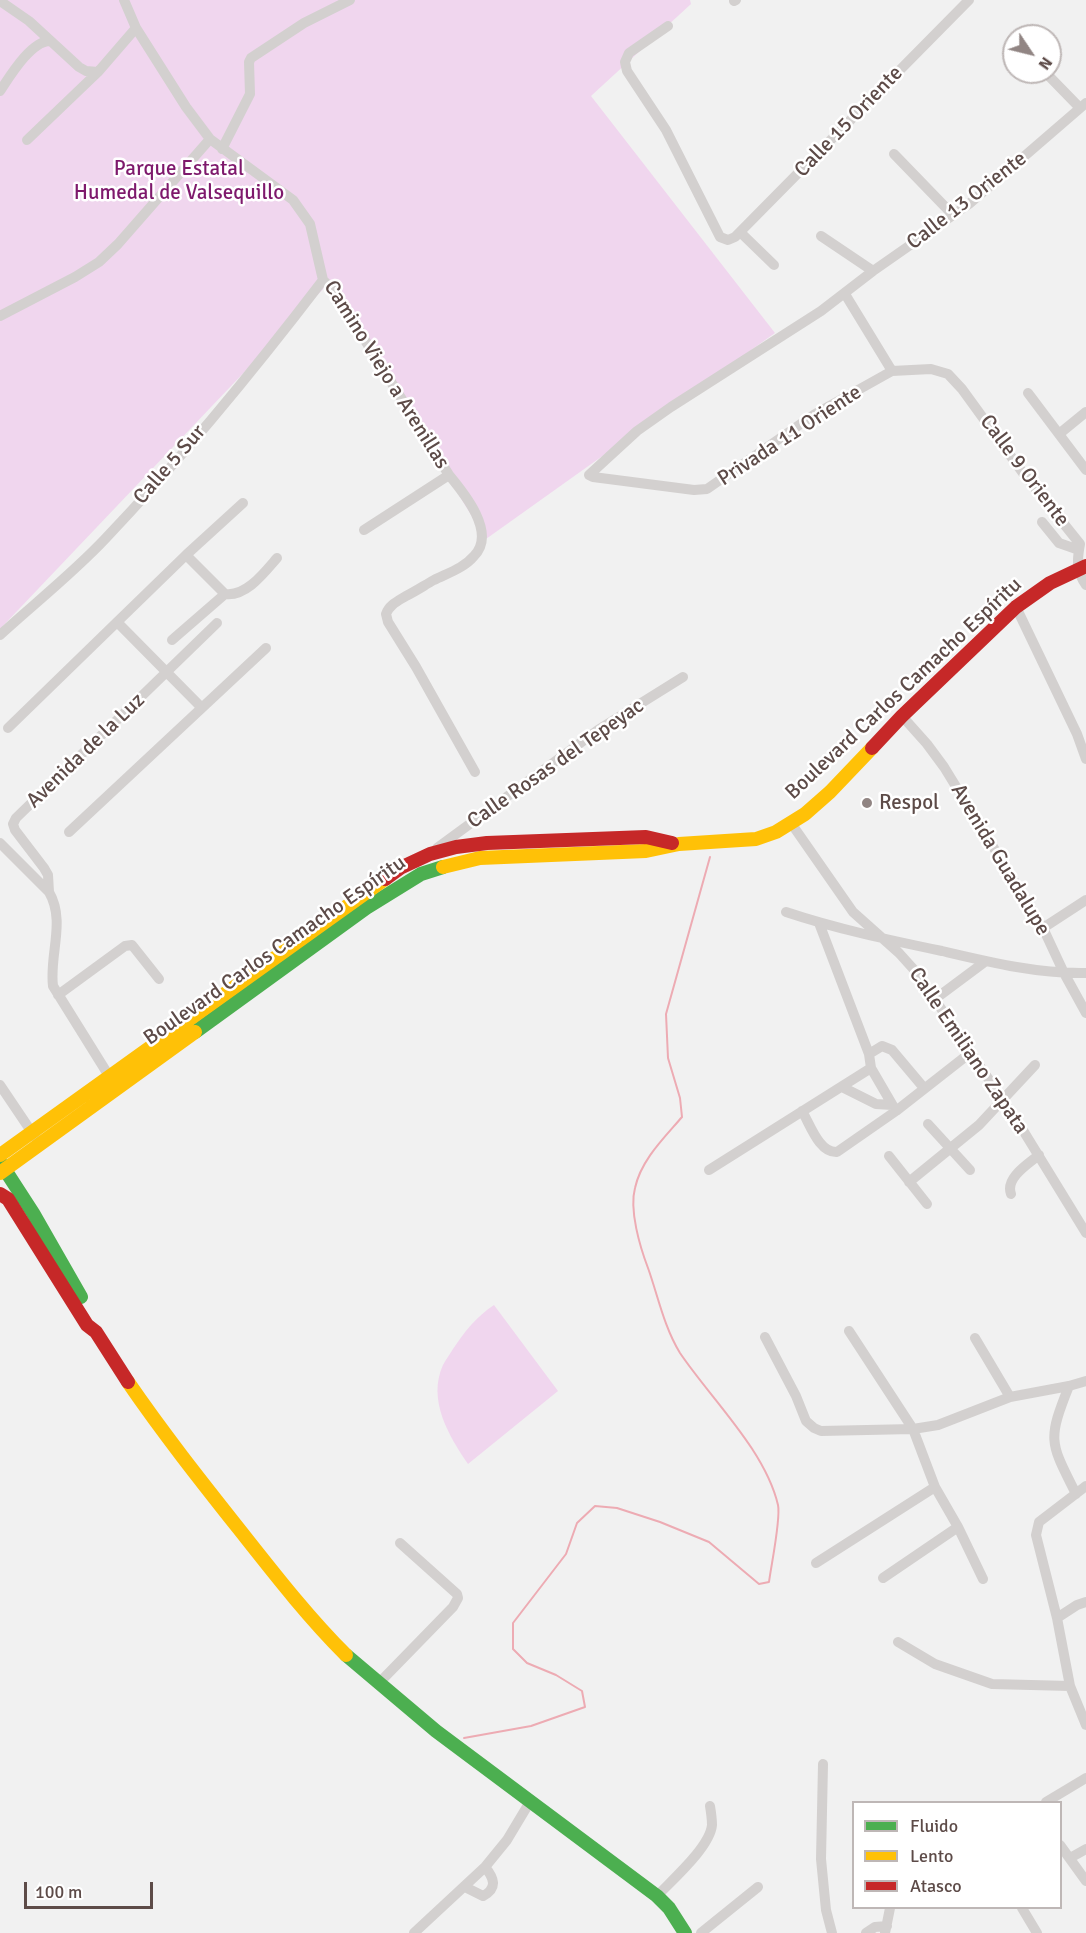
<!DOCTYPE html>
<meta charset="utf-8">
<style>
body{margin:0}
#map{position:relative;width:1086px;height:1933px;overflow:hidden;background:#f1f1f1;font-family:Signika,sans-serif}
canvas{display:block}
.legend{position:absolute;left:852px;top:1801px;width:210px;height:108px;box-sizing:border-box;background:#fff;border:2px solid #beb7b6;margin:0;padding:8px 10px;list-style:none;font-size:18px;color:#5d4b48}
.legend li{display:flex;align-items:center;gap:12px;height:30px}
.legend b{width:30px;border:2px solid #beb7b6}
.north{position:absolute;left:1002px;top:24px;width:60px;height:60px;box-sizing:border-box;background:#fff;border:2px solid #beb7b6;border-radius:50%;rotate:125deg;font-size:16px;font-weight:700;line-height:24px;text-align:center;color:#5d4b48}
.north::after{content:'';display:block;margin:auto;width:21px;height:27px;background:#918583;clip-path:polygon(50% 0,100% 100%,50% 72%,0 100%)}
.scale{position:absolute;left:24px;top:1882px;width:129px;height:27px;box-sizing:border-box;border:3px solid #5d4b48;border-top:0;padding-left:8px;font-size:18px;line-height:21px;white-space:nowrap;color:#5d4b48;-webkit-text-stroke:4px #fff;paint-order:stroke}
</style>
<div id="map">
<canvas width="1086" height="1933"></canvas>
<ul class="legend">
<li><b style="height:8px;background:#4caf50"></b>Fluido</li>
<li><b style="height:8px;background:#ffc107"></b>Lento</li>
<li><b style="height:8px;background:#c62828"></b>Atasco</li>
</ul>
<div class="north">N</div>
<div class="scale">100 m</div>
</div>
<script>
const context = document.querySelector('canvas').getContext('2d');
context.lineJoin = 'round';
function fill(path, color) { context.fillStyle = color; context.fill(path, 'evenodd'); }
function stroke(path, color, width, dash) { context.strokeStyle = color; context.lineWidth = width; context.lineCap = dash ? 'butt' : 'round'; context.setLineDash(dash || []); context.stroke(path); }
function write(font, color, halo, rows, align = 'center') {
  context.font = font + ' Signika,sans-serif'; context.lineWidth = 5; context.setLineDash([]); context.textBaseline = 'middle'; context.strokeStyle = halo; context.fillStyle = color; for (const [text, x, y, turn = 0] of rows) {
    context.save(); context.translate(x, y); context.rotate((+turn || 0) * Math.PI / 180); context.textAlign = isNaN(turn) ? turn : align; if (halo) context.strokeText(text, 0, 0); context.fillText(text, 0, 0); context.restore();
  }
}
fill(new Path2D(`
 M 0,0 L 690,0 L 691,4 L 591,96 L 775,333 L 486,539 L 328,284 L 0,629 Z
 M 494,1305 L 558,1391 L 468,1464 C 449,1436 427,1400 443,1365 C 446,1359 450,1354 453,1349 C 465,1331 476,1317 494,1305 Z`), '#f0d6ee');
stroke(new Path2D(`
 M 464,1738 L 531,1726 L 585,1707 L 582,1691 L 556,1675 L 527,1663 L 513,1649 L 513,1623 L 566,1554 L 577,1523 L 595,1506 L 617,1508 L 660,1522 L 709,1542 L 759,1584 L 769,1582 C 771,1566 781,1519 778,1505 C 765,1450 711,1399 680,1353 C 664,1327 658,1296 648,1268 C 640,1247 629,1210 635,1188 C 641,1160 664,1138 682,1117 L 680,1098 L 668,1058 L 666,1014 L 710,857`), '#edabb3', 2);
stroke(new Path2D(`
 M 124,0 L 136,28 L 186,107 L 210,139 L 293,200 L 310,224 L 323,280 L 335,292 L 449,475 C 464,493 497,533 474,556 C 464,568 448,573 434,580 C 425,585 416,591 406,596 C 398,601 389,605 386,614 L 388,622 L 416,667 L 475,772
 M 0,1 L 29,21 L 79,67 L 86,71 L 98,72
 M 734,1 L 736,0
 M 668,26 L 629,53 L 625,62 L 627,71 L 666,130 L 720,237 L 728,240 L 735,237 L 969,0
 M 1045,72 L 1080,108
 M 0,91 C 10,76 31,41 50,41
 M 1086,103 L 969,204 L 873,271 L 821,311 L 671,407 L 637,431 L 589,475 L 593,477 L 694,490 L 707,489 L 815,414 L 892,371 L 931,369 L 948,374 L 962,389 L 1023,473 L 1080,544 C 1077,560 1076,571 1086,585
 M 27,140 L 98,72 L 136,28
 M 222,149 L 250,94 L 249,62 L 251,58 L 304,23 L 350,0
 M 894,154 L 953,215
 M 740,232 L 774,265
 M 821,236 L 873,271
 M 845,294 L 892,371
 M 0,316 L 75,277 L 99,262 L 118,244 L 210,139
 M 1028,393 L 1086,470
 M 1059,434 L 1086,412
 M 1042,522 L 1059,543 L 1079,550
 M 364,530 L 449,475
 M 186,555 L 225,594
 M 225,594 C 246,597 264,573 277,558
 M 1016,607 L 1077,734 L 1086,759
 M 117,622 L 202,708
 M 0,635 C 35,603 73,573 105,539 C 183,457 255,369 323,280
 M 172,640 L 225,594
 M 902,716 L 927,744 L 944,767 L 1043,928 L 1064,973 L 1086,1013
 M 8,728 L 186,555 L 243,503
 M 791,823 L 853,912 L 899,953 L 917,973 L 1021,1127 L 1086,1233
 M 69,832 L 266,648
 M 0,843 L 49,892 C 66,921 49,955 53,986 L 109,1076
 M 437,848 L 598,730 L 683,677
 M 49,892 L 48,875 L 44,868 L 15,830 L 13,824 L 16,818 L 217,623
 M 786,912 C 837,929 889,940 942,951 C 989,962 1038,974 1086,973
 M 819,923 L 869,1054 L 871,1068 L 896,1111
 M 1043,928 L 1086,900
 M 58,995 L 125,946 L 132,945 L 159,979
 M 935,999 L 986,961
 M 869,1054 L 882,1046 L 892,1050 L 924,1088
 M 0,1085 L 35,1137
 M 842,1087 L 876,1104 L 892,1105
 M 802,1111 C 810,1124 819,1153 837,1152 L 896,1111 L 970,1053
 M 928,1124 L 970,1170
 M 889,1156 L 927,1204
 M 709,1170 L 871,1068
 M 909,1182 L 979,1125 L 1035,1065
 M 1011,1194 C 1005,1178 1028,1164 1039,1155
 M 849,1331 L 913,1429 L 935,1487 L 958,1527 L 983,1579
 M 765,1337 L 796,1396 L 806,1421 L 814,1428 L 821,1431 L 913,1429 L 938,1425 L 1010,1397 L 1069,1386 L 1086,1381
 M 975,1338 L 1010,1397
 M 1069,1386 C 1047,1441 1050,1442 1076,1494
 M 1086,1486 L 1039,1522 L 1036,1535 L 1057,1618 L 1070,1686 L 1086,1725
 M 816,1563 L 935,1487
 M 883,1578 L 958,1527
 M 1057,1618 L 1077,1605 L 1086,1602
 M 898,1642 L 935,1664 L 992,1684 L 1070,1686
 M 378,1684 L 453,1607 L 458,1598 L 457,1594 L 400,1543
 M 823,1764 L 821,1859 L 826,1910 L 832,1933
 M 1046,1802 L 1086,1778
 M 1060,1845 L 1086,1881
 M 1070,1858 L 1086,1849
 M 465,1887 L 483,1896 C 498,1888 494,1878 485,1867
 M 657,1896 C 672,1880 710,1847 712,1825 C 712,1819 711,1812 710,1806
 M 1022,1908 L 1037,1933
 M 414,1933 L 485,1867 L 507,1840 L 531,1800
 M 701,1933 L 758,1887
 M 866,1933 L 875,1927 L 887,1926
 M 885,1933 L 890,1908`), '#d3d0cf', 10);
stroke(new Path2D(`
 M 195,1032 L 366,908 L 421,874 L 443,867
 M 0,1162 L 33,1213 L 81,1297
 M 346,1655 L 436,1731 L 657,1896 L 669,1908 L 685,1933`), '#4caf50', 14);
stroke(new Path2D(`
 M 443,867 L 480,858 L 646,851 L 679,844 L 756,839 L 776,832 L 805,814 L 830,792 L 872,748
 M 0,1155 L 385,879
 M 0,1173 L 195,1032
 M 128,1382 C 163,1433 201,1481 239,1529 C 273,1572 307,1616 346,1655`), '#ffc107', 14);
stroke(new Path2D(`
 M 872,748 L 902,716 L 1016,607 L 1050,583 L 1086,566
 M 385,879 L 400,868 L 430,854 L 456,847 L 487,843 L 646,837 L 672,843
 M 0,1194 L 8,1199 L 87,1325 L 96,1332 L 128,1382`), '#c62828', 14);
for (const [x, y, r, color] of [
 [867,803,6,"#918583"]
]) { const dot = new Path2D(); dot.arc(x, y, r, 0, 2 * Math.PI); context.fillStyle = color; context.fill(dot); stroke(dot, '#fff', 2); }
write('21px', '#5d4b48', '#fff', [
 ["Calle 15 Oriente",849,122,-46],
 ["Calle 13 Oriente",967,201,-38],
 ["Camino Viejo a Arenillas",386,375,58],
 ["Privada 11 Oriente",790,436,-33],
 ["Calle 5 Sur",170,465,-49],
 ["Calle 9 Oriente",1024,471,53],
 ["Boulevard Carlos Camacho Espíritu",904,689,-43],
 ["Avenida de la Luz",86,751,-44],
 ["Calle Rosas del Tepeyac",556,764,-35],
 ["Avenida Guadalupe",1000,860,59],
 ["Boulevard Carlos Camacho Espíritu",275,951,-35],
 ["Calle Emiliano Zapata",968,1051,56]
]);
write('21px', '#7e196c', '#fff', [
 ["Parque Estatal",179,169],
 ["Humedal de Valsequillo",179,193]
]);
write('21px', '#5d4b48', '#fff', [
 ["Respol",879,803]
], 'left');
</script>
